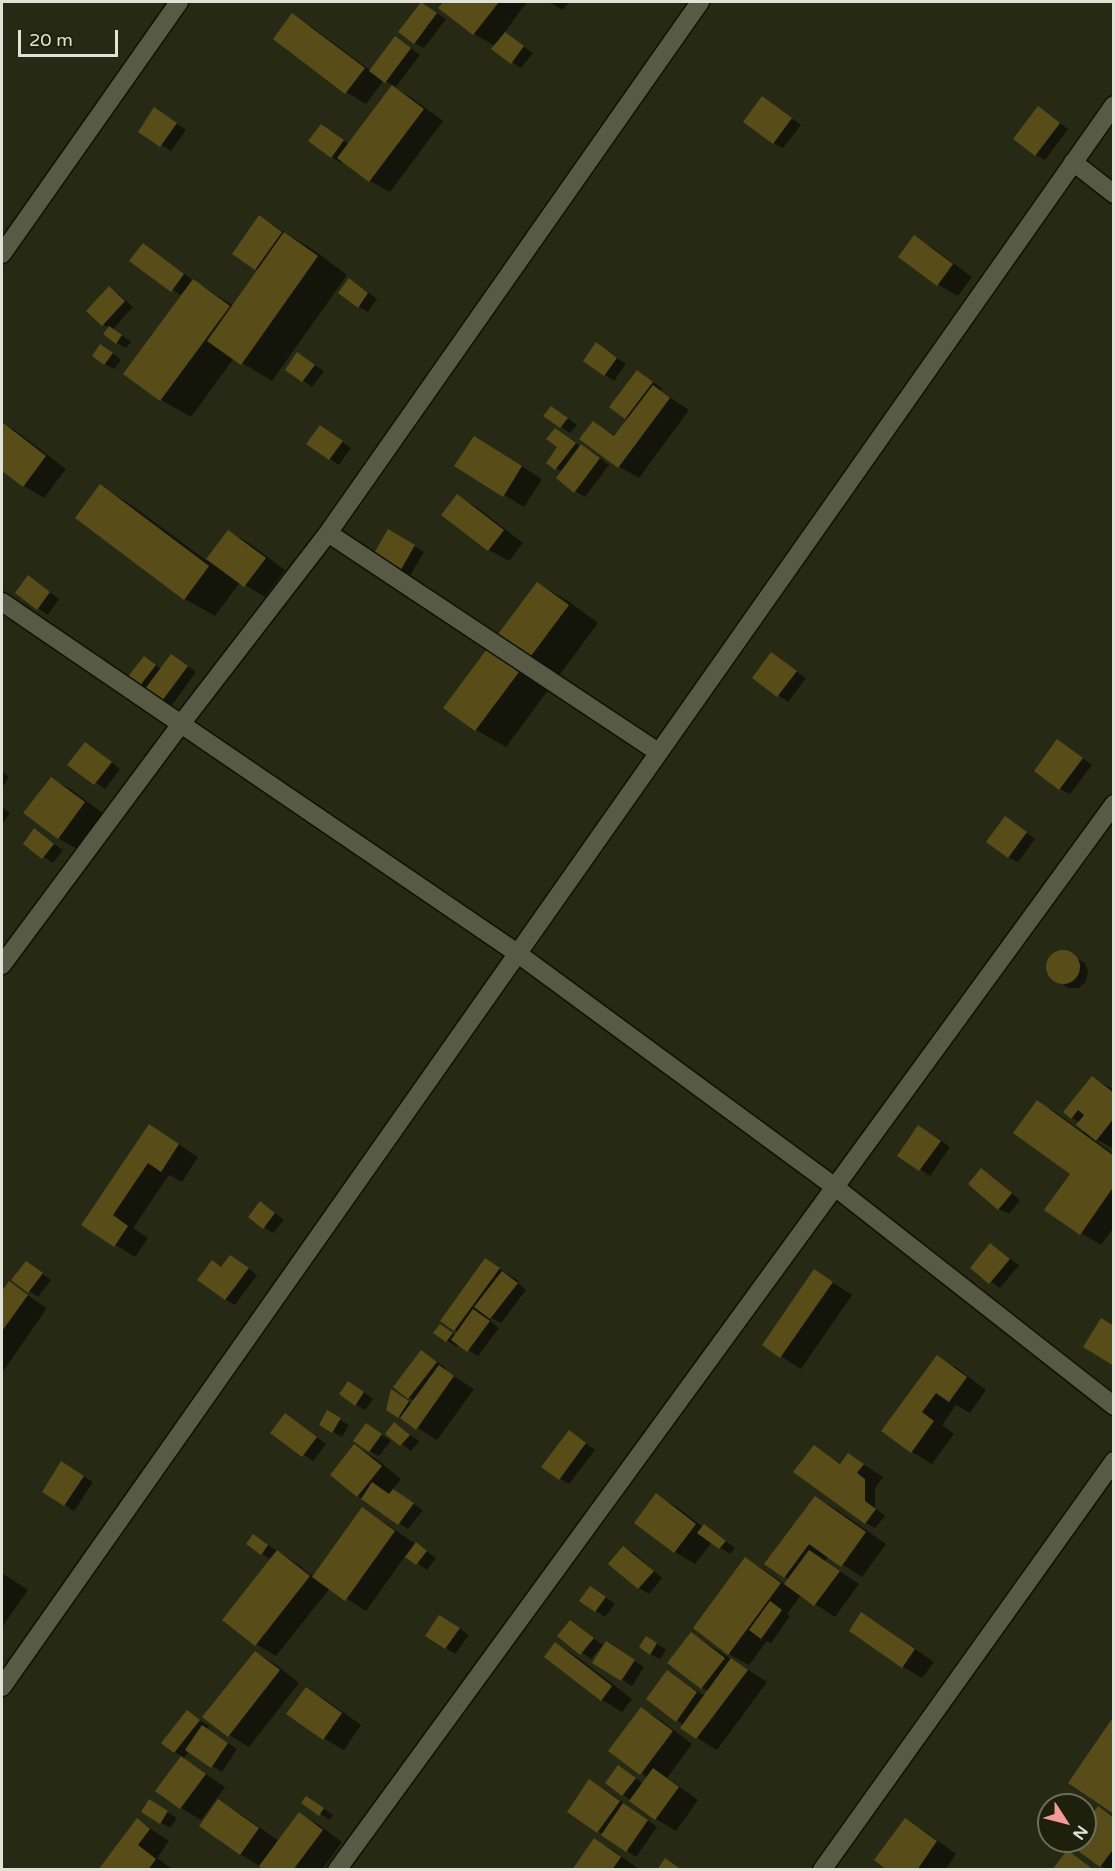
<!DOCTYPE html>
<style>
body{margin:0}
#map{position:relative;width:1115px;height:1871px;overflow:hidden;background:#262914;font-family:"Varela Round",sans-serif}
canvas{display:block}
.frame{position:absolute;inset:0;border:3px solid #e0e2d5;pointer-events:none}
.north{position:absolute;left:1037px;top:1793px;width:60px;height:60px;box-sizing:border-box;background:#1d200b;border:2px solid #6b6e5c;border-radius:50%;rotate:126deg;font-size:16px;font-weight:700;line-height:24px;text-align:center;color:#e0e2d5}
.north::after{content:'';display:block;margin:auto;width:21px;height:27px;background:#f59b97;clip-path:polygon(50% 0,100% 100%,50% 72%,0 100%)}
.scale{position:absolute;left:18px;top:30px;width:100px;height:27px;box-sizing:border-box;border:3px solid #e0e2d5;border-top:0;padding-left:8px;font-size:18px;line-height:21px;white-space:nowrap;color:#e0e2d5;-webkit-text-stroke:4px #1d200b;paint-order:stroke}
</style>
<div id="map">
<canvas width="1115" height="1871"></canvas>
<div class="frame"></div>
<div class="north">N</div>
<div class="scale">20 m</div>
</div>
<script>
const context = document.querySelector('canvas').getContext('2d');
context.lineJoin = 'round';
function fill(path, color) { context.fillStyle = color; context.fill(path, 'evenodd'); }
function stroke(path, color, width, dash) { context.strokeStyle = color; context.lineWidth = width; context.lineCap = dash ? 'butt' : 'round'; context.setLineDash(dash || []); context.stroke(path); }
fill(new Path2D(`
 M 445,2 L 527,2 L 504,33 L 533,53 L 521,68 L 512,62 L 495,46 L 474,34 L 440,8 Z
 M 549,2 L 569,2 L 563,10 Z
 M 421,3 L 446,19 L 424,48 L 414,43 Z
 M 292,15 L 312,27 L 371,71 L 405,44 L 420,55 L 395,88 L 412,98 L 443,121 L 390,192 L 370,181 L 343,161 L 341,163 L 332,157 L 331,131 L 349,144 L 393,86 L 384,80 L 366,104 L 346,92 L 275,38 Z
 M 772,104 L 801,125 L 783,148 L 773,143 Z
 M 1038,108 L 1068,129 L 1045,160 L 1036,155 Z
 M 164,115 L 186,130 L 171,151 L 140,131 Z
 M 260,217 L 315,251 L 347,275 L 272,381 L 234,358 L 191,417 L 161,400 L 182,296 L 131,261 L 153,251 L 194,281 L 234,306 L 258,270 L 234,254 Z
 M 914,237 L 934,249 L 972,277 L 958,296 L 937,284 Z
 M 359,286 L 377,299 L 368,312 L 358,306 Z
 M 109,288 L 119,294 L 133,307 L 113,329 L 131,342 L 126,348 L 117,343 L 109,328 L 103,324 Z
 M 606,350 L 626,364 L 614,381 L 605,375 Z
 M 111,352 L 121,360 L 114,369 L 105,364 Z
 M 307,360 L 324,371 L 312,387 L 287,369 Z
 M 637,372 L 662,388 L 660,391 L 689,410 L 639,478 L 618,466 L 594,423 L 616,436 L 629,420 L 611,407 Z
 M 561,413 L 577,425 L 570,433 L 561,427 Z
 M 2,423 L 16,431 L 66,469 L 44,498 L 24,486 L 2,469 Z
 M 556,430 L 581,447 L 582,446 L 591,451 L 609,465 L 585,497 L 575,491 L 562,472 L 548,463 L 559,447 Z
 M 330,433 L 351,448 L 339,465 L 330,459 Z
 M 494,449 L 542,479 L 524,507 L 457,466 Z
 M 100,486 L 130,504 L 207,561 L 229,532 L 249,543 L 285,570 L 265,597 L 240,582 L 215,616 L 185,599 L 77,518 Z
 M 458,496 L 478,508 L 523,543 L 509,561 L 489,550 Z
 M 389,531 L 424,552 L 409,577 L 374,556 Z
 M 38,583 L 59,599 L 48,615 L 17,593 Z
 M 538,584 L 568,601 L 598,623 L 506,747 L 476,730 L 445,707 Z
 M 771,654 L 806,678 L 788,702 L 754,678 Z
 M 144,658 L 162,669 L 182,662 L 196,672 L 172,705 L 140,686 Z
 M 1068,747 L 1092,765 L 1070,794 L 1060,789 Z
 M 95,749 L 120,769 L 105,789 L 69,764 Z
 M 2,771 L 9,777 L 2,788 Z
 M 51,779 L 72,790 L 105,815 L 79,850 L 58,838 Z
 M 2,807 L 10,813 L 2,824 Z
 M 1015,824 L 1035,839 L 1018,862 L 1008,857 Z
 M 34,830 L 63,850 L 53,863 L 25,844 Z
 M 1060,952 L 1065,952 L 1085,963 L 1088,972 L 1086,982 L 1078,988 L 1068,988 L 1050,975 L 1047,966 L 1051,957 Z
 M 1093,1078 L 1114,1090 L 1114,1149 L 1098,1140 L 1097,1142 L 1114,1154 L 1114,1227 L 1101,1245 L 1081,1233 L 1072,1174 L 1037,1102 L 1057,1113 L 1084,1133 L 1085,1130 L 1080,1122 L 1072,1118 Z
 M 928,1132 L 950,1147 L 930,1176 L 899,1155 Z
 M 169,1138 L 198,1157 L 182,1182 L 169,1175 L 133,1228 L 148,1238 L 135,1257 L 84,1225 Z
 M 981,1170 L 991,1176 L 1020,1200 L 1009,1214 L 999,1209 Z
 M 270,1209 L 284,1220 L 273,1233 L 264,1227 Z
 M 990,1245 L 1019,1265 L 1000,1288 L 972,1268 Z
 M 485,1260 L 519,1281 L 518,1283 L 526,1290 L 501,1323 L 492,1318 L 490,1321 L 499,1328 L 478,1356 L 459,1344 L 457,1347 L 435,1333 L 450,1332 L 456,1336 L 458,1332 L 442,1321 Z
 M 240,1262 L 257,1275 L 235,1305 L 225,1299 L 223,1268 Z
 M 27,1263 L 51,1280 L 38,1297 L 14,1280 Z
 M 815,1271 L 852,1295 L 801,1369 L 764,1345 Z
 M 9,1283 L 47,1308 L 2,1373 L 2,1294 Z
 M 422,1352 L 446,1368 L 444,1370 L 474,1389 L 437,1440 L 399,1416 L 401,1396 L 412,1404 L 415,1401 L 409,1398 Z
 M 937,1357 L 957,1368 L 986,1390 L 970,1413 L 956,1405 L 942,1425 L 954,1434 L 932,1464 L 912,1452 L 883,1431 Z
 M 358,1388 L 373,1399 L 365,1410 L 355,1404 Z
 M 328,1413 L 349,1425 L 342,1437 L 321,1425 Z
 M 286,1415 L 326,1444 L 313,1461 L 272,1433 Z
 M 395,1424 L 419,1441 L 411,1451 L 387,1433 Z
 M 376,1431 L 391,1441 L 379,1456 L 370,1451 Z
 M 570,1432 L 595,1450 L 569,1484 L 559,1478 Z
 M 354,1446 L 375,1458 L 401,1479 L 392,1490 L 423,1510 L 408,1529 L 358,1496 L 332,1475 Z
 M 814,1447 L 842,1464 L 849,1455 L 883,1477 L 875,1488 L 875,1508 L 885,1516 L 875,1528 L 866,1523 Z
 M 71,1469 L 93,1482 L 74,1511 L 44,1491 Z
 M 656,1495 L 677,1507 L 703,1527 L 704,1526 L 714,1532 L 735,1548 L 730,1554 L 712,1542 L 695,1564 L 675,1552 L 636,1523 Z
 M 815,1498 L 836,1509 L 886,1544 L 862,1577 L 829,1556 L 825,1561 L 859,1584 L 835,1617 L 801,1595 L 787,1614 L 790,1616 L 771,1643 L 767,1641 L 749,1665 L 729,1654 L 746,1559 L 766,1571 L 786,1585 L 789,1580 L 785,1577 Z
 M 362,1509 L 382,1521 L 436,1558 L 427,1570 L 406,1555 L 366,1611 L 330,1588 L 276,1656 L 256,1644 L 224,1619 L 271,1560 L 248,1544 L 254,1536 L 297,1564 L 314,1577 Z
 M 624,1548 L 634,1553 L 662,1578 L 649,1594 L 639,1588 L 610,1564 Z
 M 2,1573 L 28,1590 L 2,1627 Z
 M 600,1593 L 615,1604 L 605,1617 L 581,1601 Z
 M 862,1614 L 882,1626 L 934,1662 L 922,1678 L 902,1666 Z
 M 450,1622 L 469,1635 L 455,1654 L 427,1636 Z
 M 570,1622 L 603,1645 L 591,1659 L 559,1636 Z
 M 692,1634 L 767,1682 L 717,1750 L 697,1738 L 682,1727 L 684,1725 L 676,1720 L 668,1672 L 705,1696 L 709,1691 L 702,1688 Z
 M 656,1643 L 666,1650 L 660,1659 L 650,1654 Z
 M 556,1644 L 576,1656 L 632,1699 L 622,1712 L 602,1700 L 546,1657 Z
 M 616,1649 L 644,1667 L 632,1686 L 594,1662 Z
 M 255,1652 L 275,1664 L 299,1683 L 249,1747 L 229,1735 Z
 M 306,1689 L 326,1700 L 361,1725 L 344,1750 L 323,1738 Z
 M 642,1709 L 662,1721 L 692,1744 L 667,1778 L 698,1800 L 676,1831 L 656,1819 L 607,1783 L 629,1773 L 643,1784 L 648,1778 L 610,1751 Z
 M 187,1712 L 209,1726 L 207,1729 L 237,1749 L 222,1772 L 189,1751 L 183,1759 L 225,1787 L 201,1820 L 181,1808 L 157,1791 L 182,1756 L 175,1752 Z
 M 590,1781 L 610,1793 L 657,1827 L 636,1857 L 569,1811 Z
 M 219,1801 L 239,1813 L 279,1841 L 299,1814 L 319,1825 L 342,1842 L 322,1870 L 266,1870 L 240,1854 Z
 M 303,1803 L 316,1803 L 333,1815 L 330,1820 Z
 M 159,1807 L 177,1818 L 170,1828 L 143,1812 Z
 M 1098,1808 L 1114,1817 L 1114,1870 L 1107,1870 L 1100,1865 L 1074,1841 L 1085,1841 L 1085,1826 Z
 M 137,1820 L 169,1841 L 157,1858 L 173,1870 L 100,1870 Z
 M 905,1820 L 926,1832 L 956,1854 L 945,1870 L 890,1870 Z
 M 595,1840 L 615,1852 L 640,1870 L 574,1870 Z`), '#0007');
fill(new Path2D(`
 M 421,2 L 437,13 L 414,44 L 398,32 Z
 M 443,2 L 499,2 L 473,35 L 438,8 Z
 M 292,13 L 365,68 L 345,94 L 273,39 Z
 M 505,32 L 524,46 L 511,64 L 491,49 Z
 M 395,36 L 411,48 L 385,83 L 369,71 Z
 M 392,85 L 424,109 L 369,182 L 337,158 Z
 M 762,96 L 792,118 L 773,144 L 743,122 Z
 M 1038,106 L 1060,123 L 1035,156 L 1013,139 Z
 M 154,107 L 177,123 L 160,147 L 138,132 Z
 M 321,124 L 344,140 L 331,158 L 308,141 Z
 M 259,215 L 282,232 L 255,270 L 232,254 Z
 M 284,232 L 318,256 L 241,365 L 207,341 Z
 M 914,235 L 953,264 L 937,286 L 898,257 Z
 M 143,243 L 184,274 L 171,292 L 129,261 Z
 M 349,278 L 368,293 L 358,308 L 338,293 Z
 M 193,279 L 230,306 L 160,401 L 123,374 Z
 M 109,286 L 125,301 L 102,326 L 86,311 Z
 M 109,326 L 122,335 L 116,344 L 103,334 Z
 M 596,342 L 617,358 L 604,376 L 583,361 Z
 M 100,344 L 113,353 L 104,365 L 92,356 Z
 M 297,352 L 315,365 L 302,382 L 285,370 Z
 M 637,370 L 653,382 L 625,419 L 609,407 Z
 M 653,385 L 670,398 L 618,468 L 579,439 L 593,421 L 614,436 Z
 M 551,406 L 568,418 L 560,428 L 543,416 Z
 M 2,422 L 46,456 L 23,487 L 2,471 Z
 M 320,425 L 343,441 L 329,460 L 306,444 Z
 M 555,428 L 576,443 L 555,470 L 546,463 L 557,447 L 546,439 Z
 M 474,436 L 522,466 L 503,497 L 454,466 Z
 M 581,444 L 600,458 L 574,493 L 556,478 Z
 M 100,484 L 209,566 L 184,600 L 75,518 Z
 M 457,494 L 504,530 L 488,551 L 441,515 Z
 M 388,529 L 415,545 L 399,573 L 372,557 Z
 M 228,530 L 266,558 L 244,587 L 206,559 Z
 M 28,575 L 50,592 L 37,610 L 15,593 Z
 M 537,582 L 569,605 L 475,731 L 443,708 Z
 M 771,652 L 797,671 L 777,697 L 752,678 Z
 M 171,654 L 188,666 L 162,701 L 145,689 Z
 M 144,656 L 156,665 L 139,687 L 127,678 Z
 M 1057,739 L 1083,758 L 1059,790 L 1034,771 Z
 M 85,742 L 112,762 L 94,785 L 67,765 Z
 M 51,777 L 85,802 L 58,839 L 23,813 Z
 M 1005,816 L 1027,832 L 1008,858 L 986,842 Z
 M 34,828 L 54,844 L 42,859 L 23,844 Z
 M1046 967a17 17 0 1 1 34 0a17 17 0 1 1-34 0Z
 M 1092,1076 L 1114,1093 L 1114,1118 L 1096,1141 L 1076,1125 L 1084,1115 L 1078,1110 L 1071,1119 L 1063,1112 Z
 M 1037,1100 L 1114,1156 L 1114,1186 L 1080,1235 L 1044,1210 L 1070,1174 L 1013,1133 Z
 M 149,1124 L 179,1144 L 161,1172 L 148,1163 L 113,1215 L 128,1226 L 114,1247 L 81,1225 Z
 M 918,1125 L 941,1141 L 919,1171 L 897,1156 Z
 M 981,1168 L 1012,1193 L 998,1210 L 968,1184 Z
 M 260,1201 L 275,1213 L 263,1229 L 248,1217 Z
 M 990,1243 L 1010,1259 L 989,1284 L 970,1268 Z
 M 230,1255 L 249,1268 L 225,1300 L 197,1280 L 212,1260 L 221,1267 Z
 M 485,1258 L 500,1268 L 454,1331 L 440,1321 Z
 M 26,1261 L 43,1273 L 28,1293 L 11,1280 Z
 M 814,1269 L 833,1282 L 780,1358 L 762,1345 Z
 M 502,1271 L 518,1283 L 490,1319 L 474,1307 Z
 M 9,1281 L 28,1295 L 2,1331 L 2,1291 Z
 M 473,1309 L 490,1321 L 467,1352 L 451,1340 Z
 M 1101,1318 L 1114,1326 L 1114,1366 L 1083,1347 Z
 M 440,1324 L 453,1333 L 446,1342 L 433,1333 Z
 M 421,1350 L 437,1362 L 408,1399 L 393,1387 Z
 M 937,1355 L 967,1377 L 949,1402 L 936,1393 L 922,1412 L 934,1421 L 911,1453 L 881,1431 Z
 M 439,1365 L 454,1376 L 416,1430 L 400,1418 Z
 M 348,1381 L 364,1392 L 355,1406 L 339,1394 Z
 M 391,1389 L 409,1401 L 398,1418 L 386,1410 Z
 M 327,1410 L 341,1418 L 332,1433 L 319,1425 Z
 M 285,1413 L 317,1437 L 302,1457 L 270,1433 Z
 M 394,1422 L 410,1435 L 400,1446 L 385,1434 Z
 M 366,1423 L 382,1434 L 369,1452 L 353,1441 Z
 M 569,1430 L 586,1443 L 559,1480 L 541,1467 Z
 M 354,1444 L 382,1466 L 357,1497 L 330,1475 Z
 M 814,1445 L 840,1464 L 848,1453 L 864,1464 L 857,1473 L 865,1479 L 865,1501 L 876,1509 L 865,1524 L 793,1472 Z
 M 61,1461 L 84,1476 L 64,1506 L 42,1492 Z
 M 372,1482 L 389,1494 L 393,1489 L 414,1503 L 398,1525 L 361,1499 Z
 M 656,1493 L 696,1524 L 674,1553 L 634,1523 Z
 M 815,1496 L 866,1532 L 841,1567 L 809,1544 L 784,1578 L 764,1564 Z
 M 362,1507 L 395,1531 L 345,1601 L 312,1577 Z
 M 704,1524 L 726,1541 L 719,1549 L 697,1533 Z
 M 253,1534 L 268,1545 L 261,1555 L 246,1544 Z
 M 416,1542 L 427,1551 L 416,1565 L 405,1557 Z
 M 623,1546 L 654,1571 L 638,1589 L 608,1564 Z
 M 277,1550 L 310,1576 L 255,1646 L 222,1620 Z
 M 809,1550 L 840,1571 L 814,1606 L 784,1584 Z
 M 745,1557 L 781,1583 L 728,1655 L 693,1628 Z
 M 590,1586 L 606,1597 L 595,1612 L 579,1601 Z
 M 770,1601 L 782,1610 L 761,1639 L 749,1630 Z
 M 861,1612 L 915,1649 L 902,1668 L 849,1631 Z
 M 439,1615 L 460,1628 L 445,1649 L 425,1636 Z
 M 570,1620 L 594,1638 L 580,1655 L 557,1636 Z
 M 691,1632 L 725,1658 L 701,1689 L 667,1663 Z
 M 646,1636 L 657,1643 L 650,1655 L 639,1647 Z
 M 606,1641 L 635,1660 L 621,1681 L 592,1663 Z
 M 555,1642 L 612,1686 L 601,1701 L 544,1657 Z
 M 255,1651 L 280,1670 L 228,1737 L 202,1717 Z
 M 731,1658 L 748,1670 L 696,1739 L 680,1728 Z
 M 667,1670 L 697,1692 L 676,1722 L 646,1699 Z
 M 306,1687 L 342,1713 L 323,1740 L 286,1714 Z
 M 641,1707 L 673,1731 L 640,1775 L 608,1751 Z
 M 187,1710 L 200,1720 L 174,1753 L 161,1743 Z
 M 1114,1716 L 1114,1814 L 1068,1783 Z
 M 202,1725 L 228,1743 L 211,1768 L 185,1750 Z
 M 181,1756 L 206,1774 L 180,1809 L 155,1791 Z
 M 618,1765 L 636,1778 L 622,1796 L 605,1783 Z
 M 653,1768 L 679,1787 L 655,1820 L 629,1801 Z
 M 589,1779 L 620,1801 L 597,1833 L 567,1812 Z
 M 306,1796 L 324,1808 L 319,1816 L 301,1803 Z
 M 149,1799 L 168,1811 L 160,1824 L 141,1812 Z
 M 218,1799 L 259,1828 L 240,1855 L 199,1826 Z
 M 623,1803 L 648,1820 L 626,1852 L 601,1835 Z
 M 1098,1806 L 1114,1818 L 1114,1848 L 1100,1867 L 1070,1845 L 1072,1841 L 1085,1841 L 1085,1824 Z
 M 299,1812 L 323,1830 L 293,1870 L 263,1870 L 259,1866 Z
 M 137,1818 L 150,1829 L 138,1845 L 156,1859 L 148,1870 L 98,1870 Z
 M 905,1818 L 937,1841 L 917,1870 L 887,1870 L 874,1860 Z
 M 594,1838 L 621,1857 L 612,1870 L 572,1870 Z
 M 1067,1850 L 1094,1870 L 1052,1870 Z
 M 665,1858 L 682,1870 L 657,1870 Z`), '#584c19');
const street = new Path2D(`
 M 1073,162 L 1114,194
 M 2,254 L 179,2
 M 328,533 L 658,752
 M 2,602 L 517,953 L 835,1187 L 1114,1406
 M 2,965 L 181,724 L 328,533 L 700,2
 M 2,1687 L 1114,105
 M 337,1870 L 1114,804
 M 822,1870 L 1114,1461`);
stroke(street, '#0f1201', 21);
stroke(street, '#575a44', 18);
</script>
